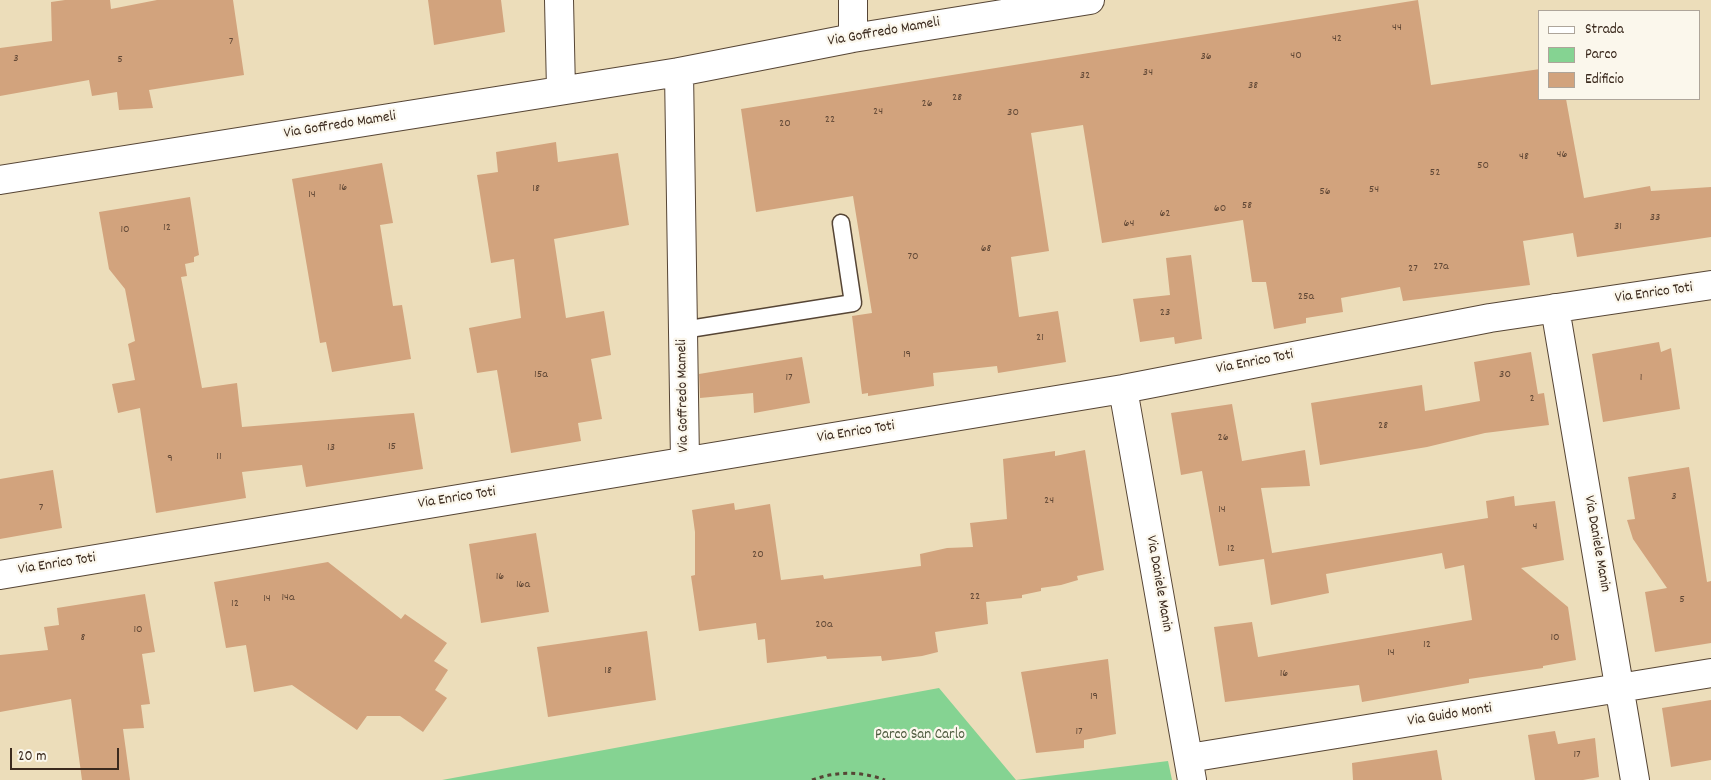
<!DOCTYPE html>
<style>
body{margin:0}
#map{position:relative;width:1711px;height:780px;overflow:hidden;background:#ecddba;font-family:Dekko,sans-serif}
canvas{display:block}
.legend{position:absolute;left:1538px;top:10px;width:162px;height:90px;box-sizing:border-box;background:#fbf7ec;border:1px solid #aea59a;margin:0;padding:6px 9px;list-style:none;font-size:15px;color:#3b2a1e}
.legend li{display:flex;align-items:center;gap:10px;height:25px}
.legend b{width:25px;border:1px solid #aea59a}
.scale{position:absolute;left:10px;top:748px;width:109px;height:22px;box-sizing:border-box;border:2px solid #3b2a1e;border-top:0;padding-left:6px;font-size:15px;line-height:18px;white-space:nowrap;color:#3b2a1e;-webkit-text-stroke:4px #fbf7ec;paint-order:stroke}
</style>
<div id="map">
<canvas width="1711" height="780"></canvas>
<ul class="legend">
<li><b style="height:6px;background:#fff"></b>Strada</li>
<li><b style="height:14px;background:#85d392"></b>Parco</li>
<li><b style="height:14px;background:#d2a37d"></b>Edificio</li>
</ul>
<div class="scale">20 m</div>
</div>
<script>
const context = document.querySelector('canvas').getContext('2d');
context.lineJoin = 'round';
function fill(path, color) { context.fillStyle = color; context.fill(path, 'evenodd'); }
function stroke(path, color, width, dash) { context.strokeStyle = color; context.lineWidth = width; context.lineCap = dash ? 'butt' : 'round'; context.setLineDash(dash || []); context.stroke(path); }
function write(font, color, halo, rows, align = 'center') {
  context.font = font + ' Dekko,sans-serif'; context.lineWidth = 4.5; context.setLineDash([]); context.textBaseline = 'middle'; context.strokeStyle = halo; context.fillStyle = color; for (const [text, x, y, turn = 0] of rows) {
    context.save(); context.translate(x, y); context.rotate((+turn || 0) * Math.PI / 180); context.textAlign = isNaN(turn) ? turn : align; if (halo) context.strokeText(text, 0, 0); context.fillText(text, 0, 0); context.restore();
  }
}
fill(new Path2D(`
 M 939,688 L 1016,780 L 1168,761 L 1172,780 L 442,780 Z`), '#85d392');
fill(new Path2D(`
 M 65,0 L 110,0 L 111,9 L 157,0 L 233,0 L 244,75 L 149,90 L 153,108 L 119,110 L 117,92 L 92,96 L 89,80 L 0,96 L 0,48 L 52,41 L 51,2 Z
 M 428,0 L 501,0 L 505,32 L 434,45 Z
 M 1418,0 L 1431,85 L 1540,69 L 1540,99 L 1566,99 L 1584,198 L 1650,186 L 1651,191 L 1711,187 L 1711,237 L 1577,257 L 1573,233 L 1523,241 L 1530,285 L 1403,301 L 1400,287 L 1341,298 L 1343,312 L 1306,318 L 1306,323 L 1274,329 L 1266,282 L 1252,282 L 1243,220 L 1102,243 L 1083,125 L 1031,133 L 1049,251 L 1011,257 L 1019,317 L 1058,311 L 1066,362 L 998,373 L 997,366 L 933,373 L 934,386 L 868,396 L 868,393 L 862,394 L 852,316 L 872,313 L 853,196 L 756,212 L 741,109 Z
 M 556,142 L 558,162 L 618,153 L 629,225 L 554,239 L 566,318 L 604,311 L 611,355 L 591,359 L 602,419 L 578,423 L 581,441 L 511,453 L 497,370 L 477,373 L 469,328 L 521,318 L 514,259 L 491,263 L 477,175 L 498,172 L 496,152 Z
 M 382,163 L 393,223 L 380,225 L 393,306 L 402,305 L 411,359 L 332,372 L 326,342 L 320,343 L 292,179 Z
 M 190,197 L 199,255 L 194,257 L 194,262 L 185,264 L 187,276 L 181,277 L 202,388 L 237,383 L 242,427 L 414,413 L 423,469 L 306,487 L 302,465 L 242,472 L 246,498 L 156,513 L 140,408 L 118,413 L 112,384 L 135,380 L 128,344 L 135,341 L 125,289 L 109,269 L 99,212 Z
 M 1191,255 L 1202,339 L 1175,344 L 1174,337 L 1140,342 L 1133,299 L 1170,295 L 1166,258 Z
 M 1659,342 L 1661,352 L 1671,348 L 1680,409 L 1603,422 L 1592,354 Z
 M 1531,352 L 1538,394 L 1544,393 L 1549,425 L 1485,433 L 1427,447 L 1320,465 L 1311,403 L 1422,385 L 1425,411 L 1480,401 L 1474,362 Z
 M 802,357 L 810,403 L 754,413 L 753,393 L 700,398 L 699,374 Z
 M 1232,404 L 1242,461 L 1305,450 L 1310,486 L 1261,488 L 1272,553 L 1488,518 L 1486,501 L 1514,496 L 1515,506 L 1555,501 L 1564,560 L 1521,568 L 1568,607 L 1576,660 L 1543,666 L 1543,668 L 1469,679 L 1469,683 L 1362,702 L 1359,685 L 1225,702 L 1214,627 L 1252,622 L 1258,657 L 1472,620 L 1464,565 L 1445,569 L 1442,553 L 1326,574 L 1329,593 L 1271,605 L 1264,559 L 1219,566 L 1202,471 L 1181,475 L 1171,413 Z
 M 1085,450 L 1104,570 L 1077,576 L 1078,580 L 1061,585 L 1041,588 L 1041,591 L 1022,595 L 1022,598 L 986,602 L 988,624 L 935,632 L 938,652 L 922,656 L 882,661 L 881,656 L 827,659 L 826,656 L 767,663 L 765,639 L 758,640 L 756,623 L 699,631 L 691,576 L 695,575 L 695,532 L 692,510 L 734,503 L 735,510 L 770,504 L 781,580 L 823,575 L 824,579 L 921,566 L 920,554 L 947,548 L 973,547 L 970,523 L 1007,519 L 1003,459 L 1055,451 L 1055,456 Z
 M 1689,467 L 1707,582 L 1711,581 L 1711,643 L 1655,652 L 1645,592 L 1667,588 L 1633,539 L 1627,520 L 1635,519 L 1628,477 Z
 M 53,470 L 62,528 L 0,539 L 0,479 Z
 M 536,533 L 549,612 L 481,623 L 469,544 Z
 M 328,562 L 401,619 L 405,614 L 447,643 L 434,661 L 448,670 L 435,690 L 447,698 L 423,732 L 400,716 L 367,716 L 357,730 L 292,685 L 254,692 L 246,645 L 226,648 L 214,582 Z
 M 145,594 L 155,652 L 142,654 L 150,704 L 141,705 L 144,728 L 123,729 L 130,780 L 82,780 L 71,699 L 0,712 L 0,655 L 48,650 L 44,627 L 59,625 L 57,608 Z
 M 647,631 L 656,700 L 548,717 L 537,647 Z
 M 1108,659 L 1116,734 L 1084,740 L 1084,748 L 1036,753 L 1021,672 Z
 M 1711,700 L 1711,760 L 1671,767 L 1662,708 Z
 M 1555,731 L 1558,744 L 1595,738 L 1599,777 L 1583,780 L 1535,780 L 1528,735 Z
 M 1437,750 L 1442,780 L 1353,780 L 1352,763 Z`), '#d2a37d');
const lane = new Path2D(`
 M 683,330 L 853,303 L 841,223`);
const street = new Path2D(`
 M 559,0 L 561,90
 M 853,0 L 853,38
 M 679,72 L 685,461
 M 0,180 L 679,72 L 853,38 L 1090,0
 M 1555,308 L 1635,780
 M 1123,389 L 1192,780
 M 0,575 L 1123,389 L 1490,318 L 1711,285
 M 1189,758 L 1711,673`);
stroke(lane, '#564535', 19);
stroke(street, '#564535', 30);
stroke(new Path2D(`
 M 812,780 C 837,771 860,771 885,780`), '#564535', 3, [4, 4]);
stroke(lane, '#fff', 16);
stroke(street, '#fff', 28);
write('12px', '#614836', null, [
 ["44",1397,28],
 ["42",1337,39],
 ["7",231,42],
 ["40",1296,56],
 ["36",1206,57],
 ["3",16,59],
 ["5",120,60],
 ["34",1148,73],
 ["32",1085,76],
 ["38",1253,86],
 ["28",957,98],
 ["26",927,104],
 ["24",878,112],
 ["30",1013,113],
 ["22",830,120],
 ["20",785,124],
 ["46",1562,155],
 ["48",1524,157],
 ["50",1483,166],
 ["52",1435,173],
 ["16",343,188],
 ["18",536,189],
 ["54",1374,190],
 ["56",1325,192],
 ["14",312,195],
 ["58",1247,206],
 ["60",1220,209],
 ["62",1165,214],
 ["33",1655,218],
 ["64",1129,224],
 ["31",1618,227],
 ["12",167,228],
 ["10",125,230],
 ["68",986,249],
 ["70",913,257],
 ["27a",1441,267],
 ["27",1413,269],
 ["25a",1306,297],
 ["23",1165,313],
 ["21",1040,338],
 ["19",907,355],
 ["15a",541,375],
 ["30",1505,375],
 ["17",789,378],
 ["1",1641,378],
 ["2",1532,399],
 ["28",1383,426],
 ["26",1223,438],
 ["15",392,447],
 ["13",331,448],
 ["11",219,457],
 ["9",170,459],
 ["3",1674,497],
 ["24",1049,501],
 ["7",41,508],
 ["14",1222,510],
 ["4",1535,527],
 ["12",1231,549],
 ["20",758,555],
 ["16",500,577],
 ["16a",523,585],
 ["22",975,597],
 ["14a",288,598],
 ["14",267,599],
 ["5",1682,600],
 ["12",235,604],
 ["20a",824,625],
 ["10",138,630],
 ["8",83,638],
 ["10",1555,638],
 ["12",1427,645],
 ["14",1391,653],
 ["18",608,671],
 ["16",1284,674],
 ["19",1094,697],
 ["17",1079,732],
 ["17",1577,755]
]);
write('15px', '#3b2a1e', '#fbf7ec', [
 ["Via Goffredo Mameli",884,33,-10],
 ["Via Goffredo Mameli",340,126,-9],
 ["Via Enrico Toti",1654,294,-8],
 ["Via Enrico Toti",1255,363,-11],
 ["Via Goffredo Mameli",684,396,-91],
 ["Via Enrico Toti",856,433,-9],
 ["Via Enrico Toti",457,499,-9],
 ["Via Daniele Manin",1596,544,80],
 ["Via Enrico Toti",57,565,-9],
 ["Via Daniele Manin",1158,584,80],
 ["Via Guido Monti",1450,716,-9]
]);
write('15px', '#515d41', '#fbf7ec', [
 ["Parco San Carlo",920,736]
]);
</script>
